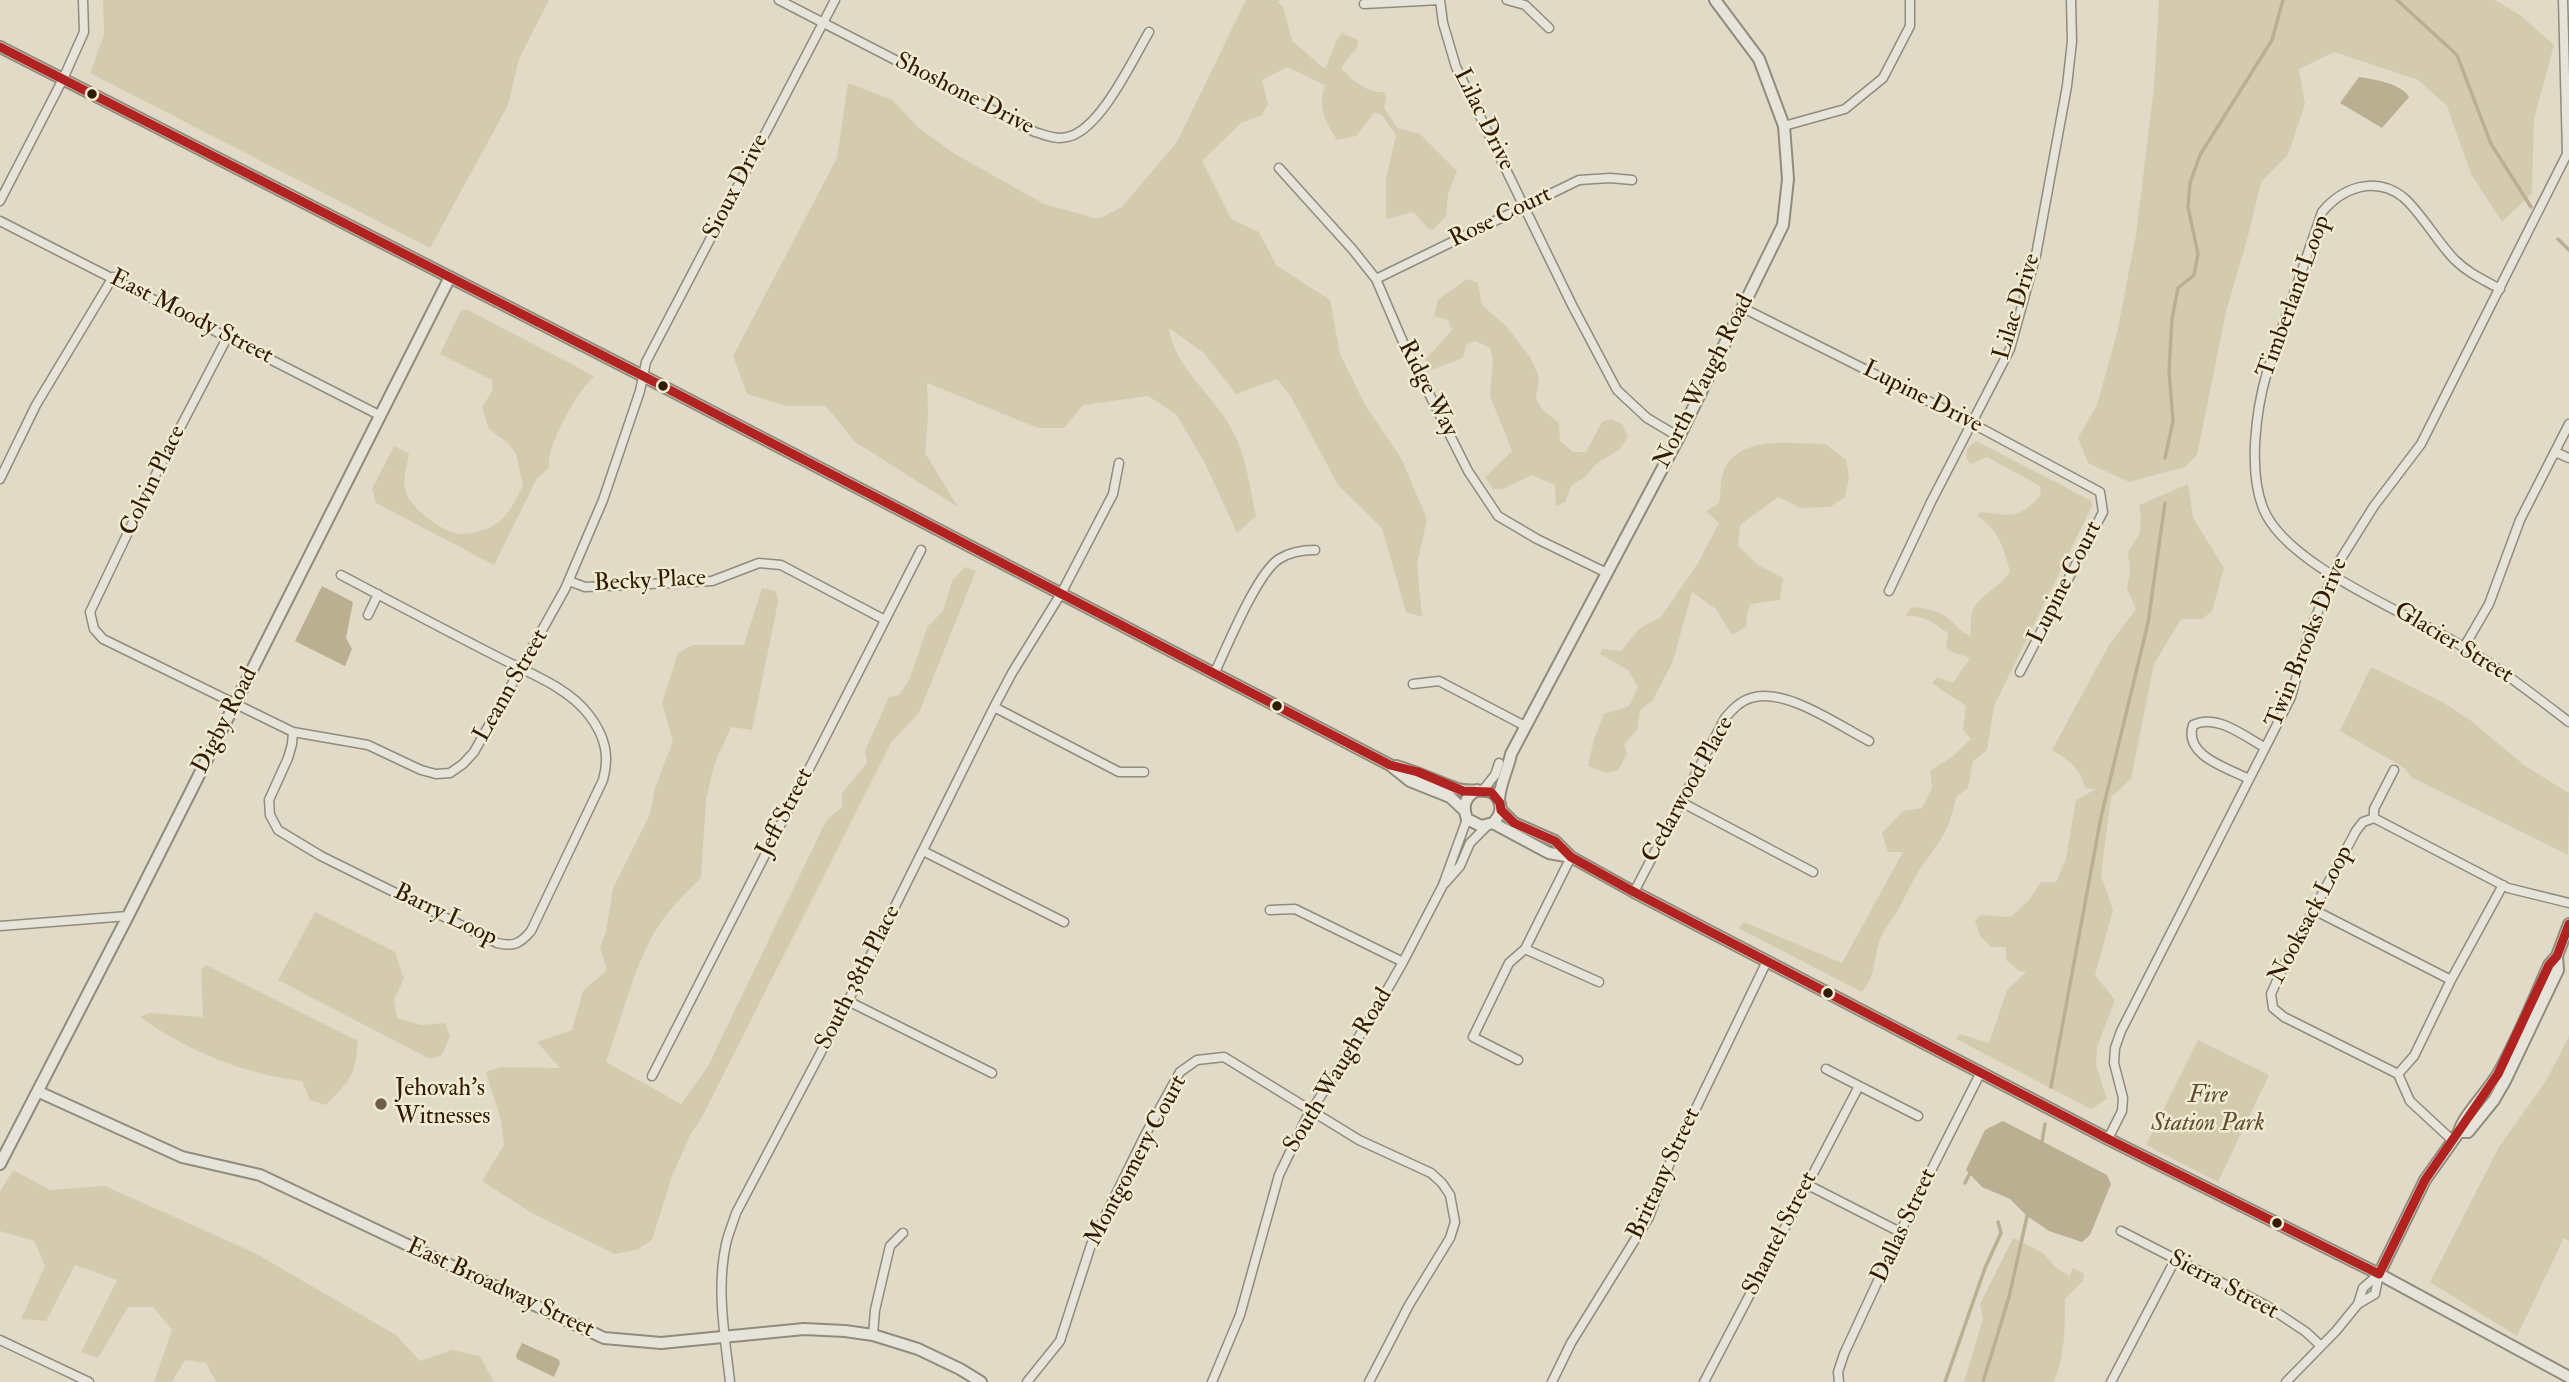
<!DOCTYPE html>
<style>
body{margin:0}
canvas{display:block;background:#e0dac6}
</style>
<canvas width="2569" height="1382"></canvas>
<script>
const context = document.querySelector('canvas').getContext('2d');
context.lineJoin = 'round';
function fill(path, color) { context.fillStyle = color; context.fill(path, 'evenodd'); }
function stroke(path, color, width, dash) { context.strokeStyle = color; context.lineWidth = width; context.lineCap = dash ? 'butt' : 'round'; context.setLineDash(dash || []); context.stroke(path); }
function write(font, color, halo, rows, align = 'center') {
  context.font = font + ' "IM FELL Double Pica",serif'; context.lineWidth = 5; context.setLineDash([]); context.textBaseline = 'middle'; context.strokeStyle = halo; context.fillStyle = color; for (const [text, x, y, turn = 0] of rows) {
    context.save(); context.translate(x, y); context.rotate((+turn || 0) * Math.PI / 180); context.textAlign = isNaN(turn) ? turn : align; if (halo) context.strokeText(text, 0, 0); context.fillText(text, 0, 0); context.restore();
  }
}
fill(new Path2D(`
 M 103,0 L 549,0 L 519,59 L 508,105 L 430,248 L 90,73 L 104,35 Z
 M 1246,0 L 1280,0 L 1278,3 L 1283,6 L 1292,41 L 1325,69 L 1337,39 L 1342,33 L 1358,40 L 1357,47 L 1341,68 C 1352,80 1366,93 1384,92 L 1386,98 L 1384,107 L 1397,128 L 1420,134 L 1457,171 L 1448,194 L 1446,216 L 1434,229 L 1429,229 L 1413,212 L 1386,219 L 1386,180 L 1396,135 L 1382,115 L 1374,113 L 1356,136 L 1337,140 C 1326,123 1317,106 1325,85 L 1287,67 L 1262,80 L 1268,104 L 1262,115 L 1241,123 L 1202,161 L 1231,219 L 1259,232 L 1276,265 L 1330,300 L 1340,354 L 1365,405 L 1401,458 L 1427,519 L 1417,564 L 1422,617 L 1406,612 L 1382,528 L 1338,485 L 1291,397 L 1277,379 L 1236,394 L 1204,353 L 1169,328 C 1172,364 1214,396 1231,428 C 1246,454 1250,487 1256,516 L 1237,533 L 1205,463 L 1176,414 L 1148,396 L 1083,405 L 1064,428 L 1038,428 L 927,383 L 928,416 L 925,453 L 958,507 L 855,442 L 826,406 L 787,406 L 747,394 L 733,356 L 837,158 L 848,83 L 892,100 L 919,128 L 955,154 L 1044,204 L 1098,219 L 1122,207 L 1177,142 Z
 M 2159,0 L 2495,0 L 2520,15 L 2554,45 L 2534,119 L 2532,193 L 2502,222 L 2471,174 L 2447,106 L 2418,80 L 2334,52 L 2299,69 L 2305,104 L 2288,155 L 2261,182 L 2248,236 L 2226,312 L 2197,455 L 2185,467 L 2129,482 L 2088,463 L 2078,438 L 2097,405 L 2117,333 L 2136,235 L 2154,87 Z
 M 1467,279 L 1478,283 L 1482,305 L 1507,327 L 1530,357 L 1539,376 L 1536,399 L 1543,410 L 1559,423 L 1560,441 L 1573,452 L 1586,452 L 1602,422 L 1611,419 L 1622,424 L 1628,437 L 1620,449 L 1595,465 L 1586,476 L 1571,486 L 1565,502 L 1556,506 L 1555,485 L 1532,475 L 1502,489 L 1493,489 L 1485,477 L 1512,451 L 1490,396 L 1493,360 L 1490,348 L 1475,341 L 1466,345 L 1463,358 L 1431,370 L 1425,360 L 1452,330 L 1448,320 L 1434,316 L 1438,300 Z
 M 466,309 L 594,376 C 574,397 559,426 550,453 C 548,459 550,463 548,469 L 537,478 L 494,565 L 376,503 L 372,489 L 394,446 L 409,454 C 407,466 402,480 406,492 C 411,508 438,528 454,533 C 466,536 486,531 496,524 C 509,516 516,499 523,485 L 516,454 L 509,444 L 489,429 L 482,408 L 493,389 L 492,380 L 440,354 L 460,312 Z
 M 1976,441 L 2090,500 L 2093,504 L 1994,706 L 1987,750 L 1973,761 L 1968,788 L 1956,797 C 1951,827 1940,842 1923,865 C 1913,878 1907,894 1899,908 C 1895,916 1888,923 1884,931 C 1872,951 1879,972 1862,992 L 1738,928 L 1744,922 L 1842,963 L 1903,852 L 1888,852 L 1882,833 L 1903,811 L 1922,808 L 1932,788 L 1930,771 L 1952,757 L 1971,739 L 1963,730 L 1966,706 L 1932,683 L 1937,677 L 1953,683 L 1970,658 L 1949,651 L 1946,645 L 1948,633 C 1935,624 1923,614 1906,616 L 1911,607 C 1923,608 1940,610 1949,619 C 1958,627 1958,630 1971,636 C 1971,629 1970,620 1972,613 C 1978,594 2001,588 2010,571 C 2004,549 1998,528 1977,516 L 1980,512 C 2014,515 2015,521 2041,495 L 2040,486 L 1987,457 L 1971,464 L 1966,458 L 1967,449 Z
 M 1826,444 L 1846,460 L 1849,478 L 1845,497 L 1830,507 L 1801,508 L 1778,497 L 1740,525 L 1738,546 L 1758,565 L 1783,578 L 1780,600 L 1751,604 L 1747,612 L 1746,627 L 1732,635 L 1716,609 L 1692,592 L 1673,661 L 1653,700 L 1640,710 L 1637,730 L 1624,744 L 1627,754 L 1618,770 L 1607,773 L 1588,766 L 1594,739 L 1604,714 L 1629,706 L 1638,687 L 1628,670 L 1600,654 L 1603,649 L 1621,651 L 1640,628 L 1661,617 L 1698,563 L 1719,523 L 1706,511 L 1719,503 C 1721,493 1720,480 1724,470 C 1739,434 1795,444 1826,444 Z
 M 2188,484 L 2193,518 L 2224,568 L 2212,611 L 2202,619 L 2181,619 L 2154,664 L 2131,779 L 2111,797 L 2101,876 L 2113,910 L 2095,975 L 2115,1000 L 2097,1047 L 2096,1066 L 2107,1099 L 2091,1109 L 1956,1039 L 1960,1034 L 1989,1043 L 2007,990 L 2026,972 L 2019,971 L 2006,960 L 2006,947 L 1991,947 L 1980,936 L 1975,921 L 1980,915 L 2011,917 L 2029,900 L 2041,882 L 2056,882 L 2066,859 L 2076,800 L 2096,789 L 2085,788 C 2080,767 2069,761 2052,750 L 2109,645 L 2136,609 L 2127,589 L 2130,571 L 2128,552 L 2140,533 L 2141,517 L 2139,505 Z
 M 965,567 L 976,571 L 919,713 L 892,741 L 702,1117 L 690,1135 L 672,1176 L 652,1240 L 636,1250 L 615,1254 L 532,1213 L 482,1181 L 504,1145 L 501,1120 L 486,1072 L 501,1067 L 560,1068 L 537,1042 L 572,1030 L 583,991 L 607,970 L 600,947 L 606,932 L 613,888 L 650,814 L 655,788 L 673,741 L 662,703 L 678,653 L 693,645 L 744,645 L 762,588 L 776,591 L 778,602 L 752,730 L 731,727 L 714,765 L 706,800 L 701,878 C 687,892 673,905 661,922 C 635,960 622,1018 606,1062 L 681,1104 L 707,1068 L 826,821 L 842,807 L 842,793 L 867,763 L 865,751 L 889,697 L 899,695 L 909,680 L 928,626 L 943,611 L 952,581 Z
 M 2371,667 L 2442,702 L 2470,720 L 2525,766 L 2569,793 L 2568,855 L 2411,777 L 2403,767 L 2340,731 Z
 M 315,912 L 395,952 L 404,979 L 394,999 L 397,1018 L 421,1025 L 445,1023 L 450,1036 L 442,1055 L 430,1059 L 278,980 Z
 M 206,965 L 358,1041 C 355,1077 350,1080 326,1105 L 310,1100 L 302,1081 C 244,1074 187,1051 140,1017 L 149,1013 L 203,1017 L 201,970 Z
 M 2569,1036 L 2569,1241 L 2564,1238 L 2517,1336 L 2430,1282 L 2499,1147 L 2546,1081 Z
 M 2198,1040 L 2269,1075 L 2218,1182 L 2146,1145 Z
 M 13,1170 L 50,1190 L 105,1186 L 255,1253 L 396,1335 L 420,1361 L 452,1350 L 480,1356 L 494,1382 L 216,1382 L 206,1363 L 185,1360 L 172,1382 L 154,1382 L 172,1330 L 153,1307 L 128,1307 L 98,1358 L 81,1352 L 117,1280 L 75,1265 L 46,1321 L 21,1319 L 45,1266 L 34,1241 L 0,1231 L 0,1192 Z
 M 2013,1238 L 2043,1253 L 2056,1268 L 2070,1276 L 2073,1268 L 2084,1274 L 2083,1281 L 2065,1299 C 2065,1328 2065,1355 2054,1382 L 1964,1382 L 1983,1319 L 1980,1304 Z`), '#d4cbaf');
fill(new Path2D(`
 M 2359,77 C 2374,79 2402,84 2409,97 L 2382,128 L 2340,103 Z
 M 322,586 L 353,602 L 346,638 L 352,649 L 345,666 L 295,641 Z
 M 2003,1121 L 2107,1175 L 2111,1184 L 2090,1235 L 2082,1242 L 2049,1231 L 2027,1216 L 2010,1199 L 1982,1187 L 1966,1170 L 1985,1130 Z
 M 522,1343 L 558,1359 L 560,1363 L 554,1377 L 517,1359 L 516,1355 Z`), '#bbaf92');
stroke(new Path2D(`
 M 2397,0 L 2457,55 L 2491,144 L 2531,207
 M 2558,239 L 2569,250
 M 2165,458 L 2173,421 L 2169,371 L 2172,319 L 2178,288 L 2194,275 L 2198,254 L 2188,207 L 2190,183 L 2200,155 L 2272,40 L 2283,0
 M 2051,1087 L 2101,817 L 2148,623 L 2165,503
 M 2042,1142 L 2045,1124
 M 1965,1183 L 1970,1173
 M 1945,1382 L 1985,1268 L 2001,1233 L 1998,1222
 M 1983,1382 L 2009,1297 L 2028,1212`), '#bbaf92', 3.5);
const minor = new Path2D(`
 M 779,0 L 1035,132 C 1046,135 1056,140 1067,137 C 1100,131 1133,59 1149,32
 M 1440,0 L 1443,23 L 1456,67 L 1572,305 L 1617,390 L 1647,418 L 1679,437
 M 1507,0 L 1525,5 L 1549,28
 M 1364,4 L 1440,0
 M 1784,126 L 1845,109 L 1883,78 L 1910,26 L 1910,0
 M 1279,168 L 1353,250 L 1376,279 L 1403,342 L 1468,471 L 1498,516 L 1537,539 L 1607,573
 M 0,201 L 63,79 L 84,32 L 83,0
 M 0,221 L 381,416
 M 1376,279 L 1579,180 L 1610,178 L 1632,180
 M 2500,289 C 2484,280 2468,273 2455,260 C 2438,243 2420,211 2403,197 C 2375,175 2342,188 2322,212 L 2267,372 C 2256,410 2248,470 2263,508 C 2286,567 2412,614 2465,648 C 2502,670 2535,696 2569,722
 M 1743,308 L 1962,418 L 2100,492 L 2103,512 L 2020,672
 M 228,336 L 156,474 L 90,612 L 94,629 L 103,639 L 293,732 L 368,745 L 421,770 L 436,774 L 450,773 L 463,764 L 474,752 L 565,589 L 603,500 L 640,391 L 646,362 L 835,0
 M 2555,452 L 2569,458
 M 0,479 L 36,405 L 113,277
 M 569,581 L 585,587 L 712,581 L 759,563 L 781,565 L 885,620
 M 1889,591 L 1931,502 L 2010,349 L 2036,255 L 2067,86 L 2072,41 L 2071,0
 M 368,615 L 378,594
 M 2464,647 L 2489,604 L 2520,520 L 2569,424
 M 1215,672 C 1227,647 1257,573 1279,559 C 1290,552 1302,550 1315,550
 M 1413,684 L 1439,681 L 1525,726
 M 994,707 L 1119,772 L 1144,772
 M 293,732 L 292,744 L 288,758 L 269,800 L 270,815 L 278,830 L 321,856 L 497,943 C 513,947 520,944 531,931 L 603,780 C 610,756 605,736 589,715 C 567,686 526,672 494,655 C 443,629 392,602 341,575
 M 2249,779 C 2228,768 2183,756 2193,725 C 2216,713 2244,736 2264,747
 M 1483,790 L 1495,775 L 1499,763
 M 1681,802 L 1813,872
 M 2374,818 L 2374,809 L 2394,770
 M 923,851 L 1064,922
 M 1445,883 L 1460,866 L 1470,843 L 1488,825
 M 1634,892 L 1725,718 C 1732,710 1740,701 1751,698 C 1785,687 1838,725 1869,741
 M 1270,910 L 1295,909 L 1403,962
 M 2314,910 L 2451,980
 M 0,926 L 128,916
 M 1525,949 L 1599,982
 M 848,1001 L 992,1073
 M 1518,1060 L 1473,1037 L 1509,963 L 1525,949 L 1571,857
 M 1826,1069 L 1918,1116
 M 2398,1074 L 2414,1056 L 2451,980 L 2503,885
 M 652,1076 L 921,550
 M 2108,1139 L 2122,1111 L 2123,1098 L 2114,1063 L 2115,1048 L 2121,1031 L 2291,697 L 2308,636 L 2337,565 L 2374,506 L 2421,444 L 2567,154 L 2563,0
 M 2452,1140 L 2410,1101 L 2398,1074 L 2284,1017 L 2273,1008 L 2271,994 L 2284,965 L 2356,831 L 2363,822 L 2374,818 L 2508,888 L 2569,903
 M 1806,1184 L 1900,1232
 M 2121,1231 L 2267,1306 L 2306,1332 L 2321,1346
 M 2358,1304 L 2375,1294 L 2379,1274
 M 873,1335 L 875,1310 L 890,1246 L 903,1233
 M 0,1340 L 89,1382
 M 730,1382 C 725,1337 716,1289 726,1244 C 728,1234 733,1223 736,1213 L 848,1001 L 994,707 L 1012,673 L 1062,592 L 1113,494 L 1119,463
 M 1027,1382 L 1060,1341 L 1091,1245 L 1144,1137 L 1180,1072 L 1197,1060 L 1224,1057 L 1359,1140 L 1431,1173 L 1442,1183 L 1450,1195 L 1455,1222 L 1450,1238 L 1409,1305 L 1369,1382
 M 1212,1382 L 1240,1315 L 1279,1175 L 1306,1119 L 1374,1013 L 1403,962 L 1443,885 L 1467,819
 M 1552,1382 L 1571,1343 L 1649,1217 L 1671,1160 L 1767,961
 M 1704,1382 L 1859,1086
 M 1839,1382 L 1838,1372 L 1844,1354 L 1907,1218 L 1981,1072
 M 2111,1382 L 2175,1260
 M 2286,1382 L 2336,1331 L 2358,1304 L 2363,1288 L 2379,1274`);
const tertiary = new Path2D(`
 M 0,47 L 643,376 L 1390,765 L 1410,781 L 1450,797 L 1465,811
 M 1396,766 C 1418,772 1437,782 1458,789 C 1472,794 1495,783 1500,804 C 1502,812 1498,818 1493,823 L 1481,826 L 1467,819 C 1462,806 1465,797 1477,790
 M 1499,801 C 1499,785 1508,770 1511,754 L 1679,437 L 1783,225 L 1788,179 L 1784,126 L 1759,59 L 1715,0
 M 1501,810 L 1514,823 L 1555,841 L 1571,857 L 1634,892 L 2108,1139 L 2379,1274 L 2569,1377
 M 1493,823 L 1549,853 L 1571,857
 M 39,1092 L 182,1157 L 260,1175 L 604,1338 L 661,1343 L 804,1329 L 845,1331 L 873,1335 L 918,1349 L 960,1369 L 981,1382
 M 2459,1132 L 2468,1132 L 2494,1100 L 2505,1081 L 2558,970 L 2557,956
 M 0,1164 L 128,916 L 450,277
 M 2379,1274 L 2425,1180 L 2459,1132 C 2463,1116 2488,1091 2498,1074 C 2518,1039 2533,1001 2549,965 L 2557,956 L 2569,924`);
stroke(minor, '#918b7c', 11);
stroke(tertiary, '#918b7c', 14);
stroke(minor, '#e6e3da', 8);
stroke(tertiary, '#e6e3da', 10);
stroke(new Path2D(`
 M 0,47 L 643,376 L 1390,765 L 1418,772 L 1463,791 L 1491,792 L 1500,803 L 1501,810 L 1514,823 L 1555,841 L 1571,857 L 1634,892 L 2108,1139 L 2379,1274 L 2425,1180 L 2498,1074 L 2549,965 L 2557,956 L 2569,924`), '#b02321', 9);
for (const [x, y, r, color] of [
 [92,94,6,"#321c01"],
 [663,386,6,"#321c01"],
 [1277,706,6,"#321c01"],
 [1828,993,6,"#321c01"],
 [381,1104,7,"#6f5e46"],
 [2277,1223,6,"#321c01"]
]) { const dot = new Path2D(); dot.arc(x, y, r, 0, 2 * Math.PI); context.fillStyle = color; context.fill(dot); stroke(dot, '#f1ebd3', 2.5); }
write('24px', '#321c01', '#f1ebd3', [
 ["Shoshone Drive",964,95,27],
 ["Lilac Drive",1483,120,64],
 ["Sioux Drive",737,187,-63],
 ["Rose Court",1501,218,-26],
 ["Timberland Loop",2295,297,-70],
 ["Lilac Drive",2018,307,-73],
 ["East Moody Street",191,318,27],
 ["North Waugh Road",1705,382,-63],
 ["Ridge Way",1427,389,63],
 ["Lupine Drive",1922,398,27],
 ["Colvin Place",154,481,-64],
 ["Becky Place",650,582,-3],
 ["Lupine Court",2066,583,-63],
 ["Twin Brooks Drive",2308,643,-68],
 ["Glacier Street",2453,644,31],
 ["Leann Street",512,686,-60],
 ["Digby Road",226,721,-63],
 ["Cedarwood Place",1689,790,-61],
 ["Jeff Street",786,813,-63],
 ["Nooksack Loop",2312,915,-62],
 ["Barry Loop",445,916,26],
 ["South 38th Place",859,978,-63],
 ["South Waugh Road",1339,1071,-59],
 ["Montgomery Court",1137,1161,-62],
 ["Brittany Street",1665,1174,-65],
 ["Dallas Street",1905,1226,-65],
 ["Shantel Street",1781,1234,-63],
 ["Sierra Street",2223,1286,28],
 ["East Broadway Street",500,1289,25]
]);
write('24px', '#321c01', '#f1ebd3', [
 ["Jehovah's",395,1090],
 ["Witnesses",395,1118]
], 'left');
write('italic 24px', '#604d30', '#f1ebd3', [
 ["Fire",2208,1097],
 ["Station Park",2208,1125]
]);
</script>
